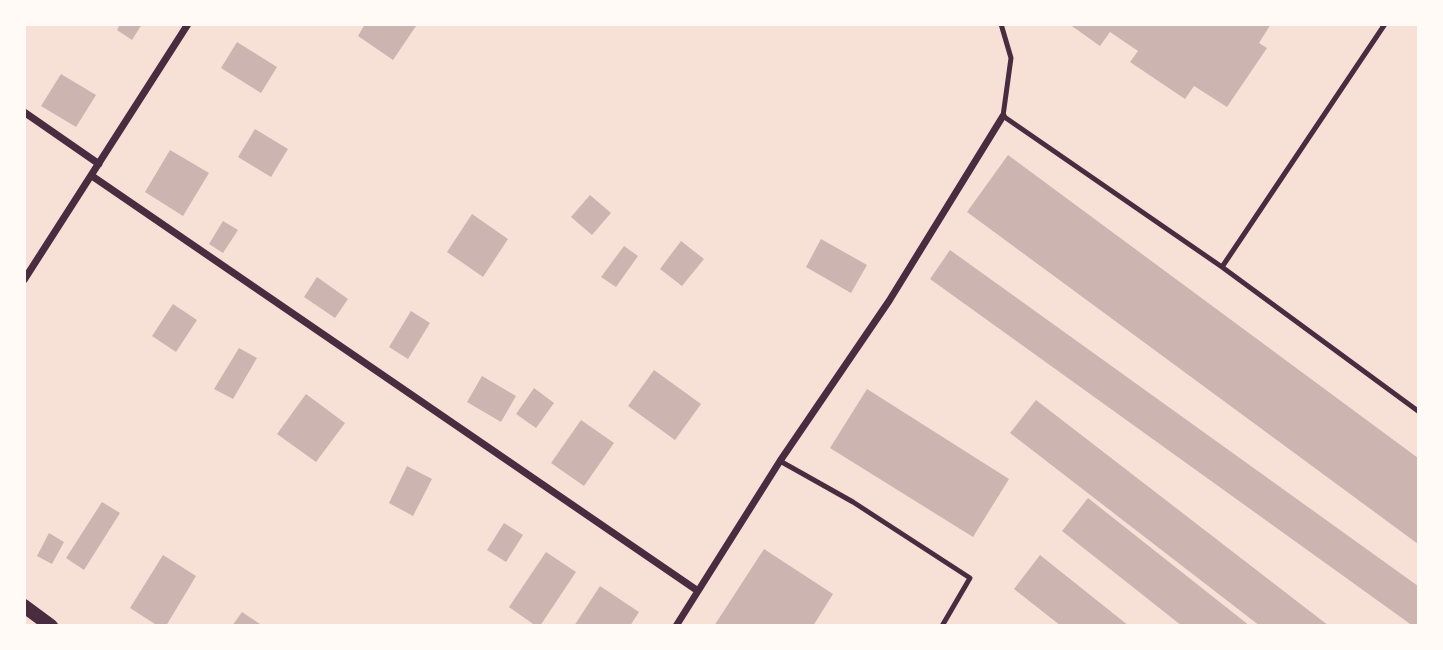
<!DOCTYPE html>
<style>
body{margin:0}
#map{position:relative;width:1443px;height:650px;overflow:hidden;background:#f7e1d7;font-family:"Exo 2",sans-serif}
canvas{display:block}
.frame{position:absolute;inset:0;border:26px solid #fffaf5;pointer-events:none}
</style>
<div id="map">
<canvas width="1443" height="650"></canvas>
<div class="frame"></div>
</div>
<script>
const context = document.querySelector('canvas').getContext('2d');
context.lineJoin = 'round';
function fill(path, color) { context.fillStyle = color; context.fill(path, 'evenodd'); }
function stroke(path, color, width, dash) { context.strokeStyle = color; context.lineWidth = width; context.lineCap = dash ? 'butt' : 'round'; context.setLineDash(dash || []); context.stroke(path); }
fill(new Path2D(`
 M 120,24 L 142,24 L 132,40 L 117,30 Z
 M 365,24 L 414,24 L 416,26 L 393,60 L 358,36 Z
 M 1069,24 L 1271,24 L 1259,43 L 1267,48 L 1227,107 L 1194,86 L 1185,99 L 1130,62 L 1138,51 L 1110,32 L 1100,46 Z
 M 237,42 L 277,67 L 261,93 L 221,68 Z
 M 61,74 L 96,95 L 76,127 L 41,106 Z
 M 255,129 L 288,149 L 271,177 L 238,157 Z
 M 170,150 L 209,173 L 183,216 L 145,192 Z
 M 1008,155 L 1418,458 L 1418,544 L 967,212 Z
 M 590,195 L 611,213 L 592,235 L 571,217 Z
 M 472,214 L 508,239 L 483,277 L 447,252 Z
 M 223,221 L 238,230 L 223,253 L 209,244 Z
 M 821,239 L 867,265 L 851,293 L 806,267 Z
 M 681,241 L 704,259 L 682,286 L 660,269 Z
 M 624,246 L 638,256 L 616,287 L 601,277 Z
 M 950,250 L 1418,586 L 1418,626 L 1413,626 L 930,279 Z
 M 317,277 L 348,299 L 335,318 L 304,297 Z
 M 173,304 L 197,320 L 176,352 L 152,336 Z
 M 411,311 L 430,323 L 408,359 L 389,347 Z
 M 239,348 L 257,358 L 233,399 L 214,389 Z
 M 654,370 L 701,404 L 675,440 L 628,406 Z
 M 482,376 L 516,396 L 501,422 L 467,402 Z
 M 534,388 L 554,403 L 536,428 L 516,414 Z
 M 867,389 L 1009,479 L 973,537 L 830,448 Z
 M 306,394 L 345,423 L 316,462 L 277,434 Z
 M 1036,400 L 1329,626 L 1260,626 L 1010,433 Z
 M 581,420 L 614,443 L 584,486 L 551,463 Z
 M 407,466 L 432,479 L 413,516 L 389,503 Z
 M 1088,498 L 1250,626 L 1182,626 L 1062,531 Z
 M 102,502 L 120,513 L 84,570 L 66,558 Z
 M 504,523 L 523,535 L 506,562 L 487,550 Z
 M 49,533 L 64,542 L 52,564 L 37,556 Z
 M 764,549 L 833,594 L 813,626 L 714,626 Z
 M 546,552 L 576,572 L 540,626 L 536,626 L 509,607 Z
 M 163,555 L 196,576 L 166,626 L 158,626 L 130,608 Z
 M 1040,555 L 1129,626 L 1061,626 L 1014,589 Z
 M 600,586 L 639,612 L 630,626 L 574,626 Z
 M 242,612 L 263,626 L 232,626 Z`), '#ccb4b1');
stroke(new Path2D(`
 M 1001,24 L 1011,58 L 1003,116 L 1222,267 L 1385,24
 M 1222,267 L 1418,411
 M 780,461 L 853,502 L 970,578 L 942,626`), '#4a2c40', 5);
stroke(new Path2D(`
 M 24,112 L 99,164
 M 92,176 L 698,591
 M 24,280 L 188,24
 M 676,626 L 780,461 L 889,301 L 1003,116`), '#4a2c40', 7);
stroke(new Path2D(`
 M 24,606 L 51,626`), '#4a2c40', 14);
</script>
